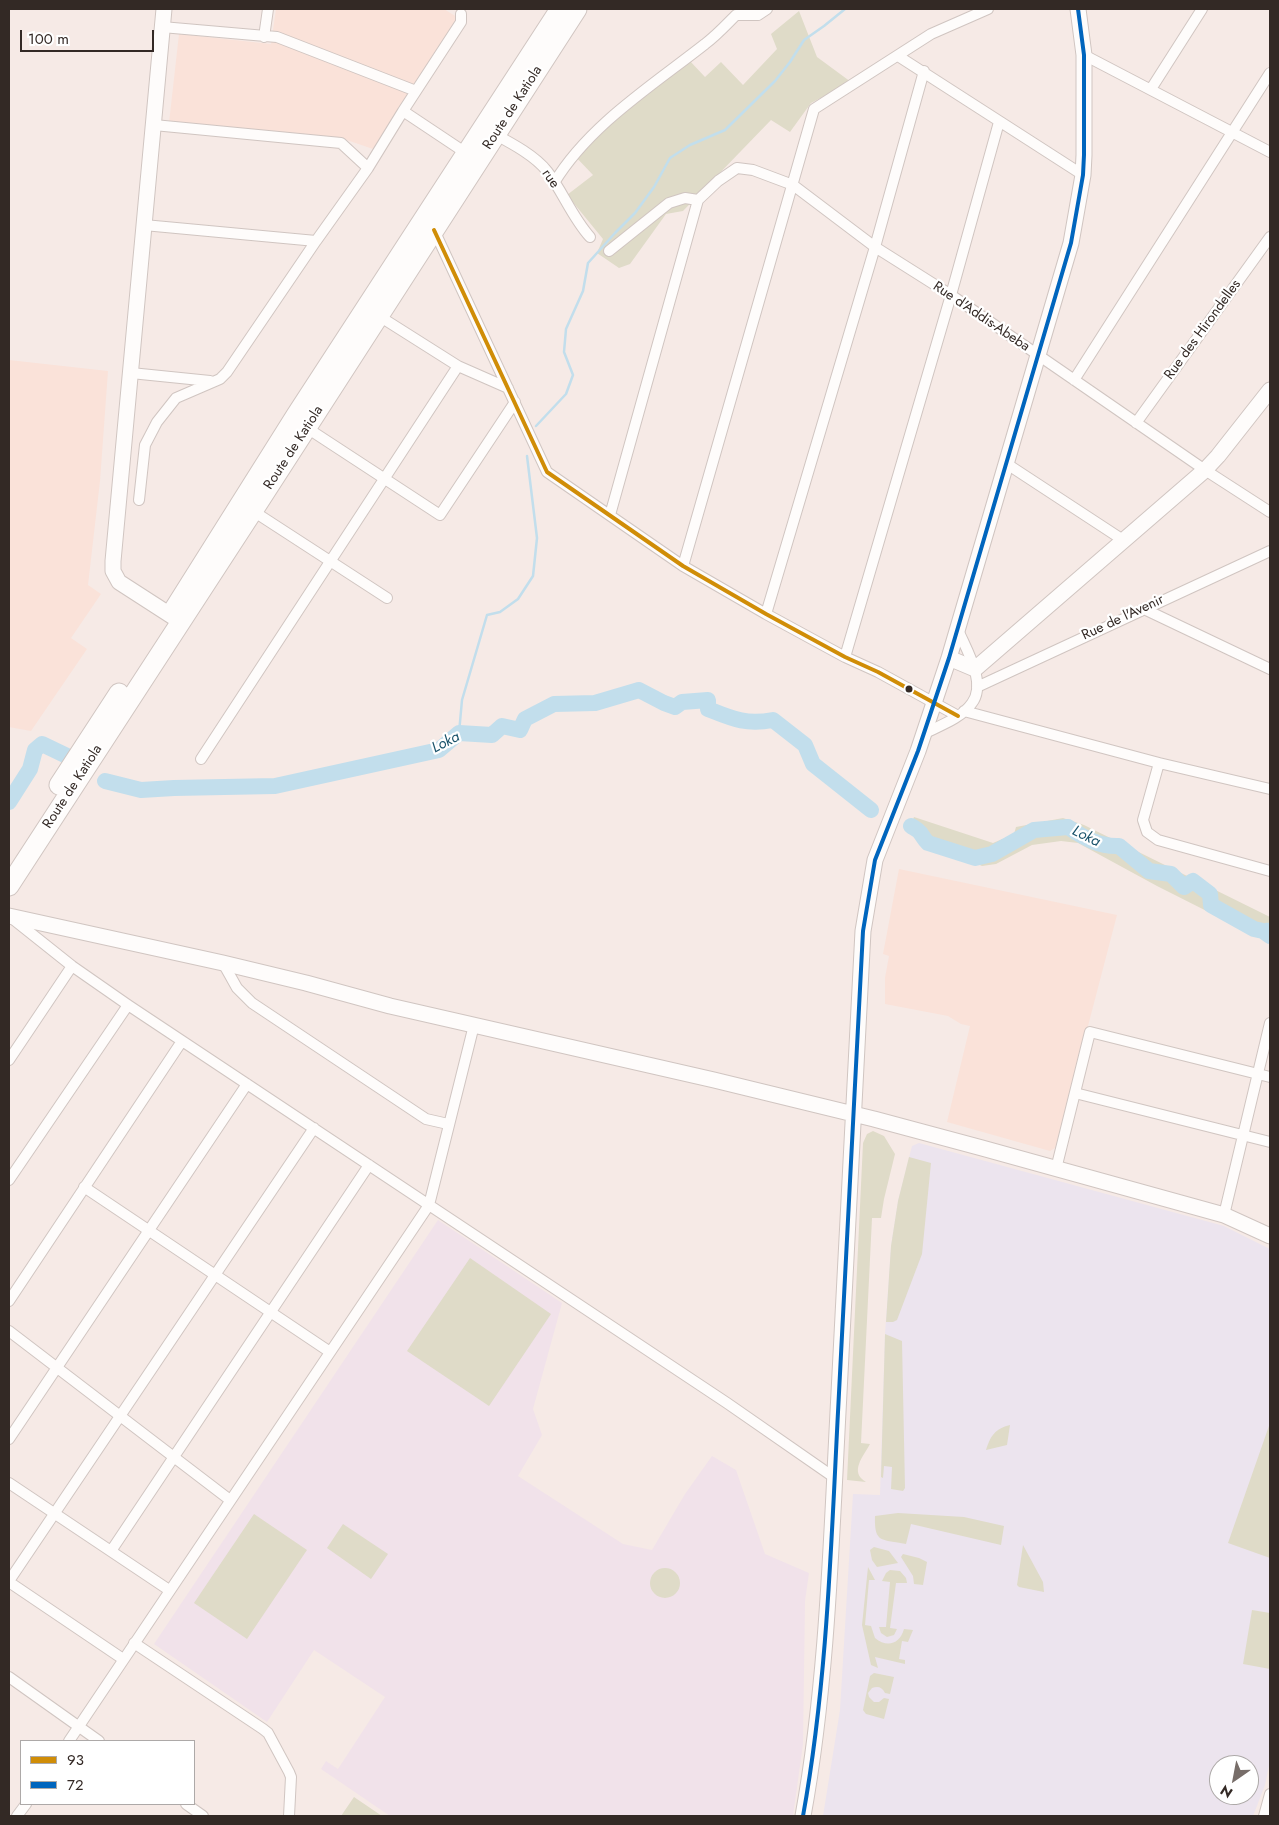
<!DOCTYPE html>
<style>
body{margin:0}
#map{position:relative;width:1279px;height:1825px;overflow:hidden;background:#f6eae6;font-family:Jost,sans-serif}
canvas{display:block}
.frame{position:absolute;inset:0;border:10px solid #332925;pointer-events:none}
.legend{position:absolute;left:20px;top:1740px;width:175px;height:65px;box-sizing:border-box;background:#fff;border:1px solid #ada9a8;margin:0;padding:6px 9px;list-style:none;font-size:15px;color:#332925}
.legend li{display:flex;align-items:center;gap:10px;height:25px}
.legend b{width:25px;border:1px solid #ada9a8}
.north{position:absolute;left:1209px;top:1755px;width:50px;height:50px;box-sizing:border-box;background:#fff;border:1px solid #ada9a8;border-radius:50%;rotate:213deg;font-size:14px;font-weight:700;line-height:20px;text-align:center;color:#332925}
.north::after{content:'';display:block;margin:auto;width:18px;height:22px;background:#776d69;clip-path:polygon(50% 0,100% 100%,50% 72%,0 100%)}
.scale{position:absolute;left:20px;top:30px;width:134px;height:22px;box-sizing:border-box;border:2px solid #332925;border-top:0;padding-left:6px;font-size:15px;line-height:18px;white-space:nowrap;color:#332925;-webkit-text-stroke:4px #fff;paint-order:stroke}
</style>
<div id="map">
<canvas width="1279" height="1825"></canvas>
<div class="frame"></div>
<ul class="legend">
<li><b style="height:6px;background:#d08d07"></b>93</li>
<li><b style="height:6px;background:#0065bd"></b>72</li>
</ul>
<div class="north">N</div>
<div class="scale">100 m</div>
</div>
<script>
const context = document.querySelector('canvas').getContext('2d');
context.lineJoin = 'round';
function fill(path, color) { context.fillStyle = color; context.fill(path, 'evenodd'); }
function stroke(path, color, width, dash) { context.strokeStyle = color; context.lineWidth = width; context.lineCap = dash ? 'butt' : 'round'; context.setLineDash(dash || []); context.stroke(path); }
function write(font, color, halo, rows, align = 'center') {
  context.font = font + ' Jost,sans-serif'; context.lineWidth = 4.5; context.setLineDash([]); context.textBaseline = 'middle'; context.strokeStyle = halo; context.fillStyle = color; for (const [text, x, y, turn = 0] of rows) {
    context.save(); context.translate(x, y); context.rotate((+turn || 0) * Math.PI / 180); context.textAlign = isNaN(turn) ? turn : align; if (halo) context.strokeText(text, 0, 0); context.fillText(text, 0, 0); context.restore();
  }
}
fill(new Path2D(`
 M 276,9 L 444,9 L 460,19 L 375,154 L 372,152 L 373,149 L 341,138 L 169,123 L 179,34 L 271,44 Z
 M 9,360 L 108,371 L 100,481 L 88,585 L 101,594 L 71,638 L 87,649 L 31,731 L 9,727 Z
 M 899,869 L 1117,915 L 1065,1114 L 1055,1148 L 1050,1151 L 947,1122 L 970,1026 L 961,1024 L 948,1016 L 885,1004 L 885,978 L 889,956 L 883,954 Z`), '#fae2d9');
fill(new Path2D(`
 M 438,1220 L 562,1303 L 533,1409 L 542,1435 L 518,1476 L 623,1544 L 652,1550 L 685,1494 L 712,1456 L 736,1470 L 765,1554 L 809,1573 L 805,1601 L 803,1744 L 793,1816 L 390,1816 L 321,1769 L 326,1761 L 338,1769 L 385,1697 L 314,1650 L 267,1722 L 154,1644 Z`), '#f1e2ea');
fill(new Path2D(`
 M 919,1143 L 1224,1226 L 1270,1249 L 1270,1761 L 1265,1785 L 1253,1816 L 823,1816 L 840,1710 L 853,1494 L 880,1495 L 885,1334 L 891,1246 L 898,1201 L 912,1146 ZM 1219,1765 L 1249,1765 L 1249,1795 L 1219,1795 Z`), '#ece4ee');
fill(new Path2D(`
 M 799,11 L 817,57 L 851,82 L 811,103 L 790,132 L 771,120 L 683,211 L 666,214 L 630,264 L 619,268 L 597,253 L 603,239 L 567,195 L 593,175 L 573,154 L 689,60 L 705,77 L 721,62 L 743,85 L 777,49 L 771,34 Z
 M 914,817 L 993,843 L 1014,834 L 1016,827 L 1063,818 L 1084,825 L 1270,917 L 1270,943 L 1157,886 L 1078,843 L 1061,841 L 1032,845 L 996,864 L 982,866 L 908,833 Z
 M 873,1131 L 884,1136 L 895,1154 L 884,1199 L 881,1218 L 872,1218 L 861,1443 L 870,1444 C 863,1457 849,1472 866,1482 L 847,1480 L 863,1143 L 867,1134 Z
 M 909,1157 L 931,1163 L 922,1254 L 897,1320 L 893,1322 L 886,1322 L 891,1246 L 898,1201 Z
 M 470,1258 L 551,1314 L 489,1406 L 407,1351 Z
 M 885,1334 L 902,1341 L 905,1488 L 903,1491 L 891,1489 L 892,1467 L 884,1466 L 883,1478 L 881,1477 Z
 M 1270,1423 L 1270,1558 L 1228,1543 Z
 M 1010,1425 L 1007,1445 L 986,1450 C 991,1435 995,1429 1010,1425 Z
 M 898,1513 L 964,1517 L 1004,1526 L 1001,1545 L 911,1524 L 906,1544 C 882,1539 874,1544 875,1516 Z
 M 254,1514 L 307,1550 L 247,1639 L 194,1603 Z
 M 343,1524 L 388,1554 L 371,1579 L 327,1548 Z
 M 1023,1545 L 1043,1582 L 1044,1592 L 1019,1587 L 1017,1585 Z
 M 874,1547 L 889,1551 L 898,1563 L 877,1567 L 872,1560 L 870,1550 Z
 M 903,1554 L 919,1558 L 927,1562 L 923,1585 L 914,1584 L 913,1576 L 901,1557 Z
 M 868,1567 L 875,1580 L 869,1580 L 865,1625 L 871,1626 L 875,1638 C 887,1648 900,1644 904,1629 L 913,1630 L 908,1642 L 902,1641 L 899,1659 L 905,1660 L 905,1664 L 875,1657 L 878,1668 L 871,1665 L 862,1625 Z
 M650 1583a15 15 0 1 1 30 0a15 15 0 1 1-30 0Z
 M 890,1570 L 900,1571 L 906,1578 L 907,1583 L 896,1583 L 890,1628 L 897,1629 L 894,1635 L 887,1637 L 881,1633 L 879,1627 L 886,1627 L 890,1582 L 882,1581 L 886,1573 Z
 M 1252,1610 L 1270,1613 L 1270,1669 L 1243,1664 Z
 M 874,1673 L 894,1677 L 890,1694 L 885,1693 C 882,1687 878,1686 872,1688 L 868,1693 L 869,1697 L 874,1702 L 879,1702 L 884,1698 L 889,1699 L 884,1719 L 866,1714 L 863,1710 L 870,1676 Z
 M 354,1797 L 382,1816 L 341,1816 Z`), '#dfdbc8');
stroke(new Path2D(`
 M 536,426 L 566,394 L 573,375 L 564,352 L 566,329 L 583,291 L 588,263 L 615,233 L 635,213 L 654,187 L 670,158 L 690,145 L 725,130 L 775,81 L 790,62 L 804,40 L 824,26 L 845,9
 M 459,733 L 462,700 L 487,615 L 500,612 L 518,599 L 533,576 L 537,538 L 527,456
 M 1263,931 L 1266,924 L 1270,924`), '#c2deec', 2.5);
stroke(new Path2D(`
 M 105,781 L 141,790 L 174,788 L 275,786 L 439,750 L 459,733 L 492,735 L 502,726 L 520,730 L 525,719 L 554,704 L 595,703 L 639,690 L 664,703 L 675,707 L 682,702 L 708,700 L 708,709 C 733,719 746,725 773,720 L 805,745 L 813,764 L 871,810
 M 9,802 L 30,769 L 35,750 L 42,744 L 67,756
 M 911,826 C 923,832 920,835 928,843 L 975,858 L 992,854 L 1034,830 L 1068,827 C 1084,838 1100,847 1119,846 L 1149,871 L 1171,874 L 1184,887 L 1193,881 L 1210,894 L 1211,905 L 1254,929 L 1263,931 L 1270,936`), '#c2deec', 16);
const street = new Path2D(`
 M 162,27 L 277,37 L 416,91
 M 264,37 L 268,9
 M 1084,55 L 1270,152
 M 898,56 L 1083,175
 M 1151,89 L 1202,9
 M 403,111 L 461,22 L 461,14
 M 154,125 L 341,143 L 368,168
 M 496,135 C 513,144 535,156 547,171 C 563,192 572,217 590,237
 M 554,183 C 589,125 653,85 705,44 C 716,36 726,25 736,15 L 758,15 L 767,9
 M 144,225 L 316,241
 M 434,230 L 547,472 L 683,566 L 766,614 L 845,657 L 878,672 L 958,716
 M 609,251 L 669,203 L 685,198 L 698,200
 M 379,316 L 458,366 L 508,388
 M 131,373 L 210,381
 M 1074,380 L 1270,73
 M 1136,423 L 1270,237
 M 307,428 L 440,515 L 515,402
 M 1007,464 L 1123,540
 M 139,500 L 145,445 L 157,422 L 176,398 L 220,379 L 227,372 L 316,241 L 368,168 L 403,111 L 466,153
 M 253,511 L 387,598
 M 610,515 L 698,200 L 718,181 L 737,168 L 753,170 L 793,185 L 875,247 L 951,295 L 1205,470 L 1270,512
 M 683,566 L 814,109 L 931,34 L 988,9
 M 1144,609 L 1270,669
 M 766,614 L 875,247 L 924,71
 M 845,657 L 951,295 L 999,122
 M 977,687 L 1270,551
 M 964,711 L 1159,763 L 1270,789
 M 923,734 C 939,726 962,718 972,703 C 987,683 966,649 958,630
 M 201,759 L 458,366
 M 1159,763 L 1143,820 L 1147,832 L 1158,840 L 1270,871
 M 13,919 L 72,966 L 128,1005 L 727,1403 L 835,1478
 M 223,963 L 237,988 L 252,1003 L 426,1119 L 448,1124
 M 9,1060 L 72,966
 M 1075,1093 L 1270,1142
 M 1056,1169 L 1090,1032 L 1270,1077
 M 9,1180 L 128,1005
 M 84,1187 L 330,1352
 M 1224,1215 L 1270,1023
 M 9,1301 L 182,1041
 M 9,1331 L 230,1500
 M 9,1439 L 247,1084
 M 9,1483 L 169,1590
 M 111,1551 L 369,1165
 M 9,1581 L 314,1128
 M 9,1582 L 123,1659
 M 134,1643 L 263,1729 L 268,1733 L 289,1772 L 291,1777 L 289,1816
 M 9,1677 L 99,1741
 M 69,1741 L 429,1205 L 474,1025
 M 186,1804 L 203,1816
 M 17,1816 L 26,1804
 M 1264,1816 L 1270,1794`);
const secondary = new Path2D(`
 M 164,9 L 113,561 L 113,571 L 119,582 L 181,622
 M 949,658 L 975,669 L 1205,470 L 1218,456 L 1270,390
 M 9,916 L 223,963 L 306,983 L 390,1006 L 714,1080 L 874,1119 L 982,1148 L 1224,1215 L 1270,1236
 M 803,1816 C 827,1684 831,1547 838,1412 C 846,1252 856,1092 863,931 L 875,860 L 918,751 L 949,658 L 1071,243 L 1083,175 L 1084,155 L 1084,55 L 1078,9`);
const highway = new Path2D(`
 M 174,609 L 296,415 L 560,9
 M 59,785 L 119,693
 M 9,886 L 253,511 L 577,9`);
stroke(street, '#d0c5c1', 12);
stroke(secondary, '#d0c5c1', 17);
stroke(highway, '#d0c5c1', 21);
stroke(street, '#fefcfb', 10);
stroke(secondary, '#fefcfb', 15);
stroke(highway, '#fefcfb', 19);
stroke(new Path2D(`
 M 434,230 L 547,472 L 683,566 L 766,614 L 845,657 L 878,672 L 958,716`), '#d08d07', 4);
stroke(new Path2D(`
 M 803,1816 C 827,1684 831,1547 838,1412 C 846,1252 856,1092 863,931 L 875,860 L 918,751 L 949,658 L 1071,243 L 1083,175 L 1084,155 L 1084,55 L 1078,9`), '#0065bd', 4);
for (const [x, y, r, color] of [
 [909,689,4.5,"#332925"]
]) { const dot = new Path2D(); dot.arc(x, y, r, 0, 2 * Math.PI); context.fillStyle = color; context.fill(dot); stroke(dot, '#fff', 2); }
write('14px', '#332925', '#fff', [
 ["Route de Katiola",513,108,-57],
 ["rue",550,179,55],
 ["Rue d'Addis-Abeba",981,317,34],
 ["Rue des Hirondelles",1203,330,-54],
 ["Route de Katiola",294,448,-57],
 ["Rue de l'Avenir",1123,618,-25],
 ["Route de Katiola",73,787,-57]
]);
write('italic 15px', '#1a536b', '#fff', [
 ["Loka",446,743,-27],
 ["Loka",1086,837,26]
]);
</script>
